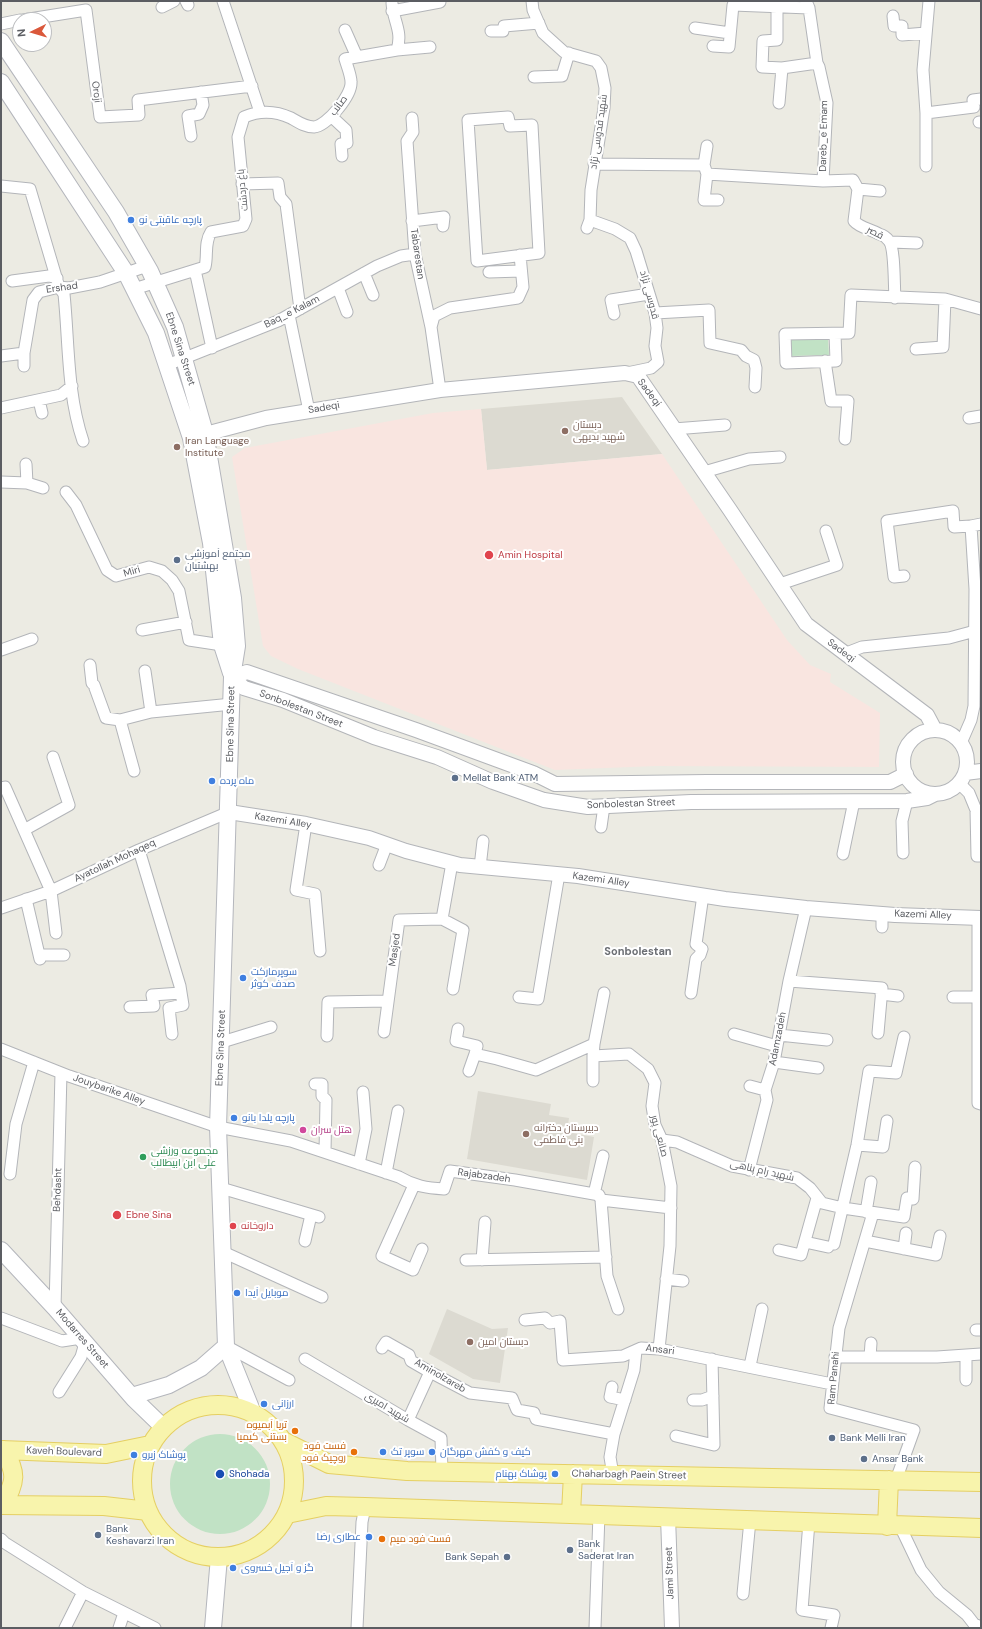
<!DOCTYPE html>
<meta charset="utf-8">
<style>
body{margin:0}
#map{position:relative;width:982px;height:1629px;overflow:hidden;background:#ecebe3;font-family:"DM Sans",sans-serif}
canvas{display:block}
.frame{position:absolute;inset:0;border:2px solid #5b5d62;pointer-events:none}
.north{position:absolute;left:12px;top:12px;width:40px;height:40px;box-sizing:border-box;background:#fff;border:1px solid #bdbec0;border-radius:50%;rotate:265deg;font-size:11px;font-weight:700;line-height:16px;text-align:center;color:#5b5d62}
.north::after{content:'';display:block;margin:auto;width:14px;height:18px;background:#da583b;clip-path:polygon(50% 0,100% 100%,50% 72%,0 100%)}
</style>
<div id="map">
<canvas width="982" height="1629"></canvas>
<div class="frame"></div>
<div class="north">N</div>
</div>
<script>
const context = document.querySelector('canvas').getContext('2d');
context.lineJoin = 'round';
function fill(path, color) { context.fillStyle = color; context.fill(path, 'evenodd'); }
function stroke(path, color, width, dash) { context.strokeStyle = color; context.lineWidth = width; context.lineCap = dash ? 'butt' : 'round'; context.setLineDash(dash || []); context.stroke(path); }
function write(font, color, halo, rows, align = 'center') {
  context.font = font + ' "DM Sans",Cairo,sans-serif'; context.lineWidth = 4; context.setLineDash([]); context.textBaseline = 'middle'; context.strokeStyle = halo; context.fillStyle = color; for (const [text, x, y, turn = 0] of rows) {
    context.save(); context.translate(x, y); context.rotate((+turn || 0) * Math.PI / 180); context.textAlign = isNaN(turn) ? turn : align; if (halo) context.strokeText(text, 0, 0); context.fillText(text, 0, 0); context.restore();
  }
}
fill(new Path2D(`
 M 622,397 L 662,454 L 487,470 L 481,409 Z
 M 478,1091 L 551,1104 L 549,1115 L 569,1118 L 567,1132 L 594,1137 L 587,1180 L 467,1159 Z
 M 447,1309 L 492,1329 L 508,1328 L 500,1383 L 473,1379 L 429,1354 Z`), '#dcdad1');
fill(new Path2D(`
 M 481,409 L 487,470 L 662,454 L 787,640 L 810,665 L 831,674 L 830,682 L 880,713 L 879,767 L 656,766 L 555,770 L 298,669 L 271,656 L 263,646 L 232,457 L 245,448 L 433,413 Z`), '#f9e5e0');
fill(new Path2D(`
 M 790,338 L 828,338 L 829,355 L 791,356 Z
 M170 1484a50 50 0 1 1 100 0a50 50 0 1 1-100 0Z`), '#c1e2c5');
const minor = new Path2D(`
 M 186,1 L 188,5
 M 223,1 L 260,112
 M 532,1 L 533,10 L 543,33 L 564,52 L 596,61 L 601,68 L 605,88 L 604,108 L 591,190 L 590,220 L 587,228
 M 806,1 L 809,8 L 817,63 L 819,67 L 827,103 L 823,181
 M 162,7 L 174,1
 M 777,7 L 777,40 L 763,41 L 762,67 L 782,68 L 817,63
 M 392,11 L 440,2
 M 893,16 L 894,26 L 902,26 L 902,35 L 926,33
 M 23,20 L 86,10 L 100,117 L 139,115 L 138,100 L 252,86
 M 1,24 L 20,20
 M 695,28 L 730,33
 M 345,30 L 357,57
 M 491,31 L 503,31 L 504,26 L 539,23
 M 713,46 L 729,47 L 733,5 L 809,8
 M 397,50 L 430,47
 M 534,77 L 562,76 L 569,53
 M 779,103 L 782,68
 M 926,113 L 974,107 L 973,100 L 981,99
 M 332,117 L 346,130 L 347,143 L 341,144 L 342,156
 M 508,117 L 510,126 L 532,125 L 539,253 L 477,261 L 468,120 Z
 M 412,118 L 413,132 L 407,141 L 415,254 L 431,327 L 440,390
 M 979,122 L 981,122
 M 191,136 L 188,116 L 199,114 L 203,105 L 201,92
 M 707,146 L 704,165 L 707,174 L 704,200 L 718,200
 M 594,164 L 704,165
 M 926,166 L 926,113 L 923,70 L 929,1
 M 707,174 L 823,181 L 853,180 L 858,189 L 854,221 C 860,228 871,229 879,234 C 883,235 887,238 889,241 C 895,248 894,287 895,298
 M 242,184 L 278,183 L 280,197 L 286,204 L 300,309
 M 1,186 L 30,189 L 59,287 L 64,294 C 69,343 67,394 83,441
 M 858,189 L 880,191
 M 590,220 L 615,229 L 630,238 L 636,251 L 655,313 L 657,328 L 655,346 L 658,362 L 651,368 L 627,373
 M 412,221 L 444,217 L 443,226
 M 891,242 L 917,243
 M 195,270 L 212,348
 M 489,272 L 521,271
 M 364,273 L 373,295
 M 12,281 L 49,276 L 57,278
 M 338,288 L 347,312
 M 134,289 L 205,267 C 208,255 204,243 211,232 L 243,226 L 246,219 L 238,137 L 244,117 C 260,110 276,111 291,118 C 298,122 305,127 314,127 C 327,126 352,95 351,82 C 351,75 347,66 345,59 L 397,50 C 403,31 393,21 392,3
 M 655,313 L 709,310 L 710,343 L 741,350 L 746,356 L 754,360 L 756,368 L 755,387
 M 614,314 L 611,300 L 649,294
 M 289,315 L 309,411
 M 431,327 L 434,316 L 450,308 L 518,298 L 523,287 L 520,255
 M 835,334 L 836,361 L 786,363 L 785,334 L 849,333 L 851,295 L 945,299 L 981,309
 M 916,349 L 943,347 L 945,299
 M 1,356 L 24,353 L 33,300 L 39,292 L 59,287 L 69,288 L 100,282 L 147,266
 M 825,361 L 831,401 L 848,401 L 845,439
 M 167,365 L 278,321 L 377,266 L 401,256 L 415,254
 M 24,366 L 24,353
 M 39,400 L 42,413
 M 1,408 L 61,395 L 72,386
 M 969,418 L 981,416
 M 674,429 L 725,425
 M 26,464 L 27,483
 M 704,472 L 749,459 L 780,457
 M 1,482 L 27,483 L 43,488
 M 66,492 L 76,505 L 107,570 L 116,576 L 149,567 L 162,571 L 172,580 L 179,591 L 189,640 L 222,645
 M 904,576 L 894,577 L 887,521 L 953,511 L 954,527 L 971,526
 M 780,584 L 837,565 L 826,531
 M 142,630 L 186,622
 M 1,650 L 32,639
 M 844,654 L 862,647 L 949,638 L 975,631
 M 90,665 L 92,683 L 94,685 L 106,718 L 120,720 L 151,712 L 232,704
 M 145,671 L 151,712
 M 120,720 L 134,771
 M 961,743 L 971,720 L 974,706 L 975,589 L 971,526 L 981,524
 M 959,783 L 969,793 L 976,810 L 977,856 L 981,856
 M 1,788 L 5,787 L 51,891 L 56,933
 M 306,824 L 296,890 L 315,894 L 320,951
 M 601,827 L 604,806
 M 24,830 L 69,805 L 53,757
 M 139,850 L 180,986 L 183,1005 L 169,1008 L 172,1034
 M 903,853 L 902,821 L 907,801
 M 843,854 L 854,801
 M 379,865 L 387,844
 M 480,867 L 483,841
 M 26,899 L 40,959
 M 1,908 L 51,891 L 139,850 L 229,812
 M 882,914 L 882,927
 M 978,918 L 978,1103 L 981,1104
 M 442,919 L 463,930 L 453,989
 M 39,955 L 64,955
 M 789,981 L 882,988 L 878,1033
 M 691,993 L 696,959 L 700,955 L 702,949 L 696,944 L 703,895
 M 881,994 L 898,996
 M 519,997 L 538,999 L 559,874
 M 953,997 L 978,997
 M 130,1007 L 154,1006 L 152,995 L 181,993
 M 458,1029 L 456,1041 L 477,1046 L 475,1054 L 497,1059 L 536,1070 L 594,1044 L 593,1056 L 629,1054 L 648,1069 L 655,1083 L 652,1106 L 655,1125 L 662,1140 L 671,1186 L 670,1246 L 659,1349
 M 384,1032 L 399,920 L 442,919 L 452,863
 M 734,1034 L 777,1046
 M 779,1035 L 827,1040
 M 327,1036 L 328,1002 L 388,1001
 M 222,1042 L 271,1027
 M 594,1044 L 604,993
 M 1,1049 L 69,1076 L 218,1127 L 291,1141 L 399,1177 C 414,1186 427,1188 444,1189 L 450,1171 L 515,1180 L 594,1194 L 599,1195 L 601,1200 L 671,1208
 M 593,1056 L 593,1081
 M 774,1062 L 818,1068
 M 469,1071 L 475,1054
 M 315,1084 L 322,1084 L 322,1096 L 326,1100 L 325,1152
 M 750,1086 L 765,1090
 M 662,1140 L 677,1142 L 732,1166 L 797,1178 L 810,1188 L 822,1203 L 843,1208 L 904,1217 L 907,1198 L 913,1199 L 915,1167
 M 857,1145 L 883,1147 L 887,1121
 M 359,1164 L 366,1129 L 363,1092
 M 749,1170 L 767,1100 L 765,1090 L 774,1062 L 789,981 L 806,908
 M 386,1173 L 398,1111
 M 10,1174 L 16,1124 L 34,1062
 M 414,1185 L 382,1256 L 413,1270 L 422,1249
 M 221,1188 L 319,1217
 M 594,1194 L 603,1156
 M 601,1200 L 607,1276 L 618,1309
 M 866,1212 L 871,1182
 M 873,1213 L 839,1328 L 830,1408 L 914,1430 L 896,1480
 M 305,1241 L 311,1215
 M 865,1241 L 936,1255 L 940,1236
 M 805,1242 L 828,1247
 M 834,1244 L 857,1145 L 869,1071 L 896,1073 L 904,1037
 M 904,1249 L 906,1233
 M 779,1250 L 801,1255 L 817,1198
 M 223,1252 L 322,1297
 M 466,1260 L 606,1257
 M 482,1260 L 485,1222
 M 666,1279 L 683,1281
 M 55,1308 L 61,1073
 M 1,1318 L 62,1341 L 81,1338
 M 525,1320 L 545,1318 L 550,1323 L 560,1321 L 563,1360 L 623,1356 L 641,1348 L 659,1349 L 832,1384
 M 976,1330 L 981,1330
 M 226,1346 L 289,1380
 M 382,1348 L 386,1342 L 409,1355 L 411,1361 L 430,1372 L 470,1393 L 512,1398 L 517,1410 L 534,1413 L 536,1419 L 614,1434
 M 835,1357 L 937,1357 L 981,1354
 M 870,1357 L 871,1343
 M 305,1359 L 408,1420 L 441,1438 L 442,1472
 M 750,1366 L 762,1309
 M 966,1380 L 966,1355
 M 612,1387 L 610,1397 L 625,1400
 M 59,1392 L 81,1357 L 85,1343
 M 693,1400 L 702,1400 L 713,1396
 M 408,1420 L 430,1372
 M 676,1436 L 714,1445 L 712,1359
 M 613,1475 L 610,1457 L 614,1434 L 634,1370 L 636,1351
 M 809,1522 L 802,1610 L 834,1615 L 831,1628
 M 900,1526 L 921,1570 L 939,1592 L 967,1615 L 974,1624 L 981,1627
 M 1,1539 L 5,1543 L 83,1592 L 155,1628
 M 743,1594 L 750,1520
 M 65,1628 L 83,1592
 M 119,1628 L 124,1613
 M 357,1628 L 362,1522 L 365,1507
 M 595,1628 L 599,1514`);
const tertiary = new Path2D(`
 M 194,437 L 266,418 L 440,390 L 625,373 L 638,376 L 730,510 L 806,624 L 927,715 L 935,730
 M903 762a32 32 0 1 1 64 0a32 32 0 1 1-64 0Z
 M 965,773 L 981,771
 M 906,774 L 890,782 L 707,782 L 555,784 L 533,773 L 416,730 L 247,672 L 232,677 L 244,688 L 283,700 L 374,737 L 437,757 L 493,782 L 544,800 L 588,807 L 691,802 L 907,801 L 927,798 L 935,794
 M 229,812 L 306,824 L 369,838 L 406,851 L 460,865 L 578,876 L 725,899 L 806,908 L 895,915 L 981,918
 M 668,1517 L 672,1628`);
const secondary = new Path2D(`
 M 1,41 L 116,212 L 150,271 L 175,327 L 205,433 L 233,598 L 237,646 L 232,677 L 218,1127 L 226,1346 L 253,1413
 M 1,82 L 126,273 L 156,333 L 191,438 L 211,543 L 222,645 L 231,673
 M 1,1250 L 55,1308 L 134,1399 L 163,1427
 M 132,1396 L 169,1385 L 201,1368 L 226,1346
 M 213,1628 L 219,1557`);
const primary = new Path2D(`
 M142 1481a76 76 0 1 1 152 0a76 76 0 1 1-152 0Z
 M 283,1441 L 329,1464 L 407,1471 L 981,1482
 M 1,1450 L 106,1454 L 150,1445
 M 1,1505 L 104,1506 L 148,1511
 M 3,1505 C 16,1480 17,1475 4,1450
 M 571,1513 L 573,1474
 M 287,1514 L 326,1506 L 365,1507 L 981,1528
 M 887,1526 L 889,1480`);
stroke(minor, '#b3b5b9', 13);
stroke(tertiary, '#b3b5b9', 16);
stroke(secondary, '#b4b6bc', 18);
stroke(primary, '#e5cf63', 20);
stroke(minor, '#fff', 11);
stroke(tertiary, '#fff', 14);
stroke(secondary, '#fff', 16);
stroke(primary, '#f8f4ac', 18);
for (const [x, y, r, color] of [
 [131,220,4,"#3f7fe0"],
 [565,431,4,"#8d6e63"],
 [177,447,4,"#8d6e63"],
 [489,555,5,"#e0444e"],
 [177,560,4,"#5c6f8a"],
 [455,778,4,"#5c6f8a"],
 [212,781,4,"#3f7fe0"],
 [243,978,4,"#3f7fe0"],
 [234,1118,4,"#3f7fe0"],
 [303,1130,4,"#d1479c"],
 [526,1134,4,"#8d6e63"],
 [143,1157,4,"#2e9e5b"],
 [117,1215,5,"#e0444e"],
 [233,1226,4,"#e0444e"],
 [237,1293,4,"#3f7fe0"],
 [470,1342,4,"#8d6e63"],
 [264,1404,4,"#3f7fe0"],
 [295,1431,4,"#e8710a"],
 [832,1438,4,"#5c6f8a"],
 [354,1452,4,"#e8710a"],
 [383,1452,4,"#3f7fe0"],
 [432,1452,4,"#3f7fe0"],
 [134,1455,4,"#3f7fe0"],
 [864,1459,4,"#5c6f8a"],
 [220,1474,5,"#1a4fb4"],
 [555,1474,4,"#3f7fe0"],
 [98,1535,4,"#5c6f8a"],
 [369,1537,4,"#3f7fe0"],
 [382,1539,4,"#e8710a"],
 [570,1550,4,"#5c6f8a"],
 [507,1557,4,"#5c6f8a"],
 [233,1568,4,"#3f7fe0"]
]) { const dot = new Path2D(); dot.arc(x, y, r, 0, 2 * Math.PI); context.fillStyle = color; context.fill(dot); stroke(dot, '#fff', 1.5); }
write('10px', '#5b5d62', '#fff', [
 ["Oroji",96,92,83],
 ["صائب",339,106,-53],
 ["شهید قدوسی نژاد",599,132,-82],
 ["Dareb_e Emam",824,136,-89],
 ["باغ دردشت",243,190,-96],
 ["قصر",875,233,27],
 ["Tabarestan",417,254,82],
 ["Ershad",62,288,-8],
 ["قدوسی نژاد",649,295,75],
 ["Baq_e Kalam",292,312,-27],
 ["Ebne Sina Street",180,349,72],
 ["Sadeqi",649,393,53],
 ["Sadeqi",324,408,-10],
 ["Miri",132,572,-16],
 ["Sadeqi",841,651,37],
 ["Sonbolestan Street",301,709,21],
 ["Ebne Sina Street",231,724,-89],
 ["Sonbolestan Street",631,804,-2],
 ["Kazemi Alley",283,821,9],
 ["Ayatollah Mohaqeq",115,861,-25],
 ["Kazemi Alley",601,880,8],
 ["Kazemi Alley",923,915,2],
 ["Masjed",395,950,-82],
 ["Adamzadeh",778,1039,-79],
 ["Ebne Sina Street",221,1048,-88],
 ["Jouybarike Alley",109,1090,19],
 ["صانعی پور",659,1136,75],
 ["شهید رام پناهی",762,1171,13],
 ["Rajabzadeh",484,1176,8],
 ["Behdasht",58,1190,-88],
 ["Modarres Street",82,1339,49],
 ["Ansari",660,1350,7],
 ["Aminolzareb",440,1376,30],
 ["Ram Panahi",834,1378,-85],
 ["شهید امیری",387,1408,31],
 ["Kaveh Boulevard",64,1452,2],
 ["Chaharbagh Paein Street",629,1475,1],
 ["Jami Street",670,1573,-92]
]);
write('10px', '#366cbe', '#fff', [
 ["پارچه عاقبتی نو",139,220],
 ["ماه پرده",220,781],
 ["سوپرمارکت",251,972],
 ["صدف کوثر",251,984],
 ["پارچه یلدا بانو",242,1118],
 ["موبایل آیدا",245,1293],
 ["ارزانی",272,1404],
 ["سوپر تک",391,1452],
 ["کیف و کفش مهرگان",440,1452],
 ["پوشاک زیرو",142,1455],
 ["پوشاک بهنام",547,1474,"right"],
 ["عطاری رضا",361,1537,"right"],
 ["گز و آجیل خسروی",241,1568]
], 'left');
write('10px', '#785e54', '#fff', [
 ["دبستان",573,425],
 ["شهید بدیهی",573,437],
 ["Iran Language",185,441],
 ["Institute",185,453],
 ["دبیرستان دخترانه",534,1128],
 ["بنی فاطمی",534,1140],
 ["دبستان امین",478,1342]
], 'left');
write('10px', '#4e5e75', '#fff', [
 ["مجتمع آموزشی",185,554],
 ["بهشتیان",185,566],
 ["Mellat Bank ATM",463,778],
 ["Bank Melli Iran",840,1438],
 ["Ansar Bank",872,1459],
 ["Bank",106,1529],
 ["Keshavarzi Iran",106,1541],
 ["Bank",578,1544],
 ["Saderat Iran",578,1556],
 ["Bank Sepah",499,1557,"right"]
], 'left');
write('10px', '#be3a42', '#fff', [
 ["Amin Hospital",498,555],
 ["Ebne Sina",126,1215],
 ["داروخانه",241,1226]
], 'left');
write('10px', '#b23c85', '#fff', [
 ["هتل سران",311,1130]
], 'left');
write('10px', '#27864d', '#fff', [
 ["مجموعه ورزشی",151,1151],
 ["علی ابن ابیطالب",151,1163]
], 'left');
write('10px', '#c56008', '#fff', [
 ["تریا آبمیوه",287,1425],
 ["بستنی کیمیا",287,1437],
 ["فست فود",346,1446],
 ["روچیک فود",346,1458],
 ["فست فود میم",390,1539,"left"]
], 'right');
write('10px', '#164399', '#fff', [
 ["Shohada",229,1474]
], 'left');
write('bold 11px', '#6c6f74', '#fff', [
 ["Sonbolestan",638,952]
]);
</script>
